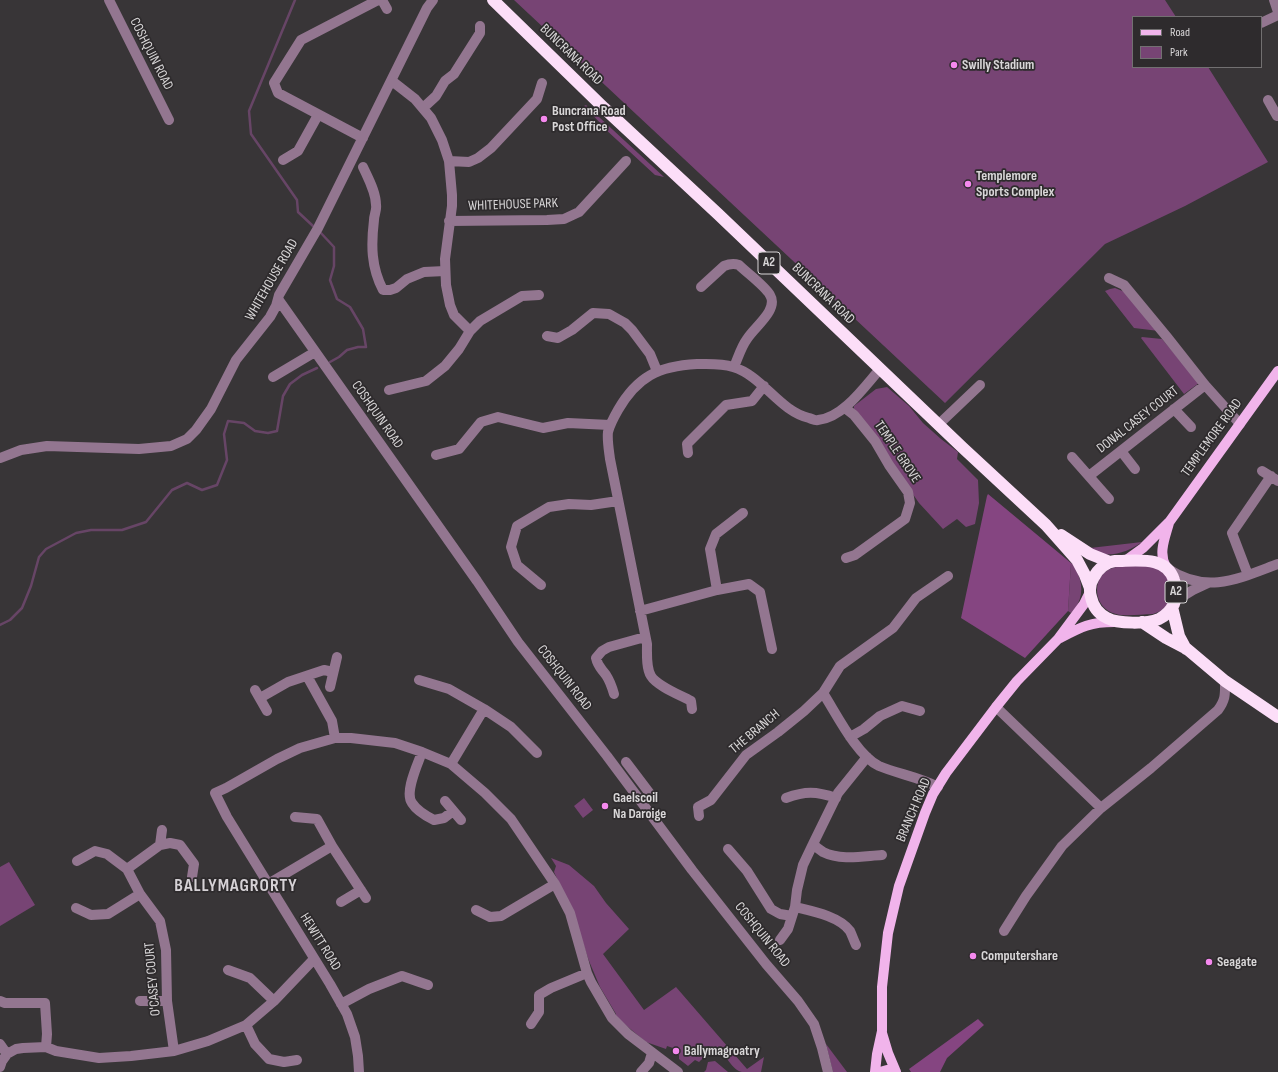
<!DOCTYPE html>
<style>
body{margin:0}
#map{position:relative;width:1278px;height:1072px;overflow:hidden;background:#383537;font-family:"Sofia Sans Condensed",sans-serif}
canvas{display:block}
.legend{position:absolute;left:1132px;top:16px;width:130px;height:52px;box-sizing:border-box;background:#2e2b2d;border:1px solid #727071;margin:0;padding:5px 7px;list-style:none;font-size:12px;color:#d9d7d8}
.legend li{display:flex;align-items:center;gap:8px;height:20px}
.legend b{width:20px;border:1px solid #727071}
</style>
<div id="map">
<canvas width="1278" height="1072"></canvas>
<ul class="legend">
<li><b style="height:5px;background:#f1b4eb"></b>Road</li>
<li><b style="height:11px;background:#774474"></b>Park</li>
</ul>
</div>
<script>
const context = document.querySelector('canvas').getContext('2d');
context.lineJoin = 'round';
function fill(path, color) { context.fillStyle = color; context.fill(path, 'evenodd'); }
function stroke(path, color, width, dash) { context.strokeStyle = color; context.lineWidth = width; context.lineCap = dash ? 'butt' : 'round'; context.setLineDash(dash || []); context.stroke(path); }
function write(font, color, halo, rows, align = 'center') {
  context.font = font + ' "Sofia Sans Condensed",sans-serif'; context.lineWidth = 3.5; context.setLineDash([]); context.textBaseline = 'middle'; context.strokeStyle = halo; context.fillStyle = color; for (const [text, x, y, turn = 0] of rows) {
    context.save(); context.translate(x, y); context.rotate((+turn || 0) * Math.PI / 180); context.textAlign = isNaN(turn) ? turn : align; if (halo) context.strokeText(text, 0, 0); context.fillText(text, 0, 0); context.restore();
  }
}
fill(new Path2D(`
 M 514,0 L 1165,0 L 1176,17 L 1133,17 L 1133,67 L 1208,67 L 1268,162 L 1185,206 L 1105,244 L 945,403 Z
 M 586,105 L 664,177 L 655,175 L 604,128 L 604,127 L 584,106 Z
 M 1115,288 L 1125,292 L 1159,331 L 1134,328 L 1105,291 L 1110,289 Z
 M 1142,337 L 1162,339 L 1199,383 L 1184,394 L 1141,338 Z
 M 887,387 L 909,406 L 923,423 L 941,439 L 958,452 L 957,459 L 978,480 L 979,503 L 975,524 L 966,527 L 957,519 L 943,529 L 919,503 L 854,409 L 854,406 L 876,389 Z
 M 1142,542 C 1132,550 1111,558 1099,553 C 1096,552 1093,550 1090,548 Z
 M 1071,563 C 1076,565 1076,569 1078,574 C 1084,588 1082,602 1071,613 L 1068,611 Z
 M 1150,565 L 1156,567 L 1169,578 C 1171,594 1173,608 1153,614 C 1141,614 1127,617 1116,614 C 1094,609 1090,579 1110,569 C 1120,564 1139,566 1150,565 Z
 M 584,798 L 593,810 L 583,818 L 574,806 Z
 M 551,858 L 569,865 L 594,886 L 606,903 L 629,929 L 603,954 L 644,1010 L 676,987 L 747,1069 L 764,1057 L 761,1072 C 755,1072 747,1072 742,1072 C 732,1070 726,1055 719,1049 L 710,1051 L 699,1062 L 695,1060 L 688,1066 L 679,1059 L 679,1050 L 667,1046 L 666,1049 L 646,1042 L 616,1017 L 616,1014 L 600,987 L 589,961 L 571,908 L 554,872 L 556,866 Z
 M 9,862 L 35,905 L 0,926 L 0,867 Z
 M 826,1044 L 847,1072 L 833,1072 Z
 M 715,1061 L 728,1072 L 704,1072 L 706,1070 L 708,1062 Z`), '#774474');
fill(new Path2D(`
 M 988,494 L 1071,563 L 1068,611 L 1025,658 L 961,618 L 987,496 Z
 M 978,1019 L 984,1025 L 947,1058 L 940,1072 L 911,1072 L 909,1069 Z`), '#854581');
stroke(new Path2D(`
 M 295,0 L 249,111 L 251,134 L 297,200 L 298,212 L 313,226
 M 320,232 L 334,247 L 334,266 L 330,280 L 337,299 L 350,307 L 363,329 L 366,347 L 358,347 L 347,350 L 339,357 L 330,362
 M 0,625 L 10,620 L 22,608 L 31,586 L 39,557 L 46,549 L 76,533 L 91,530 L 122,530 L 146,522 L 172,490 L 187,483 L 202,490 L 217,485 L 227,460 L 224,434 L 228,421 L 244,423 L 255,431 L 268,433 L 277,431 L 283,396 L 290,384 L 302,375 L 317,368`), '#674566', 2.5);
stroke(new Path2D(`
 M 109,0 L 169,120
 M 382,0 L 387,9
 M 1274,0 L 1278,12
 M 1261,23 L 1278,15
 M 392,81 L 415,99 L 431,118 L 442,140 L 449,161 L 452,195 L 452,206 L 445,259 L 446,285 L 450,305 L 454,315 L 470,331
 M 1268,100 L 1277,116
 M 423,108 L 436,96 L 445,81 L 454,74 L 480,33 L 480,26
 M 363,138 L 278,93 L 274,83 L 301,40 L 378,0
 M 283,160 L 298,151 L 318,115
 M 449,161 L 469,162 L 478,158 L 491,148 L 537,99 L 542,83
 M 363,167 C 368,178 376,192 376,205 C 377,210 374,215 374,220 C 371,245 371,267 383,290 L 390,290 L 396,288 L 407,279 L 424,272 L 445,271
 M 449,221 L 547,220 L 564,219 L 579,212 L 626,161
 M 1109,278 L 1124,285 L 1167,337 L 1205,385 L 1240,424
 M 701,287 L 724,266 C 729,264 733,263 739,265 C 747,273 765,286 770,295 C 779,310 754,327 747,339 C 741,347 738,358 734,367
 M 278,299 L 477,581 L 518,642 L 607,756 L 692,870 L 766,964 L 798,1001 L 814,1024 L 822,1048 L 828,1072
 M 547,336 L 558,338 L 572,330 L 593,313 L 609,314 L 625,323 L 632,330 L 650,354 L 657,371
 M 273,377 L 315,352
 M 389,390 L 426,381 L 445,366 L 459,349 L 470,331 L 480,321 L 522,296 L 539,295
 M 845,408 L 854,415 L 875,441 L 889,465 L 908,492 L 910,503 L 905,519 L 855,555 L 846,558
 M 1174,409 L 1191,427
 M 938,425 L 980,385
 M 1121,451 L 1135,469
 M 688,453 L 687,444 L 726,405 L 752,401 L 764,386
 M 436,455 L 459,449 L 481,422 L 498,417 L 543,428 L 568,423 L 610,425
 M 1072,457 L 1109,499
 M 0,458 L 21,450 L 47,446 L 139,449 L 171,446 L 187,439 L 196,430 L 211,409 L 236,360 L 270,317 L 276,306 L 279,295 L 318,228 L 427,8 L 433,0
 M 1262,471 L 1278,481
 M 1089,476 L 1205,385
 M 1168,569 C 1207,595 1240,578 1278,564
 M 1248,575 L 1232,533 L 1271,476
 M 541,585 L 517,565 L 511,547 L 517,526 L 549,507 L 569,504 L 591,505 L 618,501
 M 717,590 L 710,549 L 716,534 L 743,513
 M 1175,601 L 1193,590 L 1208,583
 M 640,611 L 717,590 L 749,584 L 760,592 L 772,649
 M 307,676 L 332,721 L 335,738
 M 419,680 L 449,689 L 484,709
 M 330,687 L 337,657
 M 255,690 L 267,711
 M 614,694 C 612,687 610,681 606,675 C 601,668 598,667 596,658 L 602,651 L 609,647 L 645,637
 M 260,698 L 288,682 L 324,670 L 333,672
 M 996,707 L 1101,808
 M 692,709 L 691,701 C 680,695 657,686 651,676 C 646,668 647,653 647,644 L 610,459 C 609,451 607,440 608,432 C 610,424 614,417 618,410 C 637,377 658,366 697,364 C 709,364 721,363 733,367 C 763,376 779,411 809,418 C 812,419 816,421 818,420 C 843,418 865,386 880,369
 M 850,737 L 864,729 L 880,716 L 902,706 L 920,711
 M 422,752 C 418,764 404,792 412,803 C 417,811 426,816 434,820 L 444,818 L 453,811
 M 626,762 L 651,795
 M 451,764 L 484,709 L 511,727 L 537,753
 M 938,787 C 919,777 898,774 879,766 C 857,756 836,713 823,693 L 840,666 L 893,628 L 916,598 L 948,576
 M 786,798 C 805,791 816,791 836,798
 M 445,801 L 461,820
 M 699,816 L 698,807 L 711,800 L 746,755 L 778,732 L 804,711 L 823,693
 M 295,817 L 317,819 L 332,846
 M 813,844 C 816,847 820,850 823,852 C 841,861 864,856 882,855
 M 160,845 L 162,830
 M 728,849 L 747,871 L 771,909 L 780,914 L 792,916
 M 77,861 L 95,851 L 107,854 L 127,869 L 140,894 L 160,921 L 166,950 L 167,1001 L 174,1051
 M 127,869 L 160,845 L 170,843 L 180,845 L 194,864 L 192,877
 M 268,884 L 332,846 L 366,898
 M 341,902 L 361,890
 M 795,907 C 811,911 839,916 850,931 C 852,935 854,941 856,945
 M 76,908 L 91,915 L 108,914 L 140,894
 M 476,910 L 490,917 L 501,916 L 555,884
 M 1004,931 L 1026,896 L 1062,846 L 1101,808 L 1151,768 L 1218,710 C 1226,699 1225,694 1225,681
 M 780,940 L 788,929 L 795,907 L 797,890 L 803,865 L 813,844 L 838,793 L 867,757
 M 228,970 L 250,978 L 274,1001
 M 0,1001 L 5,1003 L 45,1003 L 47,1034 L 46,1047
 M 140,1001 L 167,1001
 M 341,1004 L 369,989 L 402,976 L 428,985
 M 531,1024 L 539,1012 L 539,995 L 551,988 L 587,973
 M 246,1025 L 255,1044 L 269,1059 L 284,1062 L 297,1060
 M 0,1044 L 7,1054
 M 0,1067 L 2,1061 L 7,1054 L 16,1049 L 23,1048 L 46,1047 L 56,1051 L 99,1058 L 131,1056 L 174,1051 L 208,1041 L 246,1025 L 274,1001 L 314,959
 M 359,1072 L 358,1056 L 355,1037 L 347,1014 L 330,984 L 227,817 L 215,793 L 226,788 L 277,759 L 300,748 L 335,738 L 351,738 L 395,743 L 422,752 L 451,764 L 485,793 L 511,819 L 555,884 L 570,913 L 587,973 L 591,982 L 612,1018 L 628,1034 L 678,1072
 M 641,1072 L 649,1063 L 652,1053`), '#937690', 10);
stroke(new Path2D(`
 M 1125,561 L 1143,548 L 1170,521 L 1278,371
 M 1166,567 C 1158,553 1165,538 1169,523
 M 1060,638 C 1081,627 1090,622 1114,622
 M 882,1033 L 888,1053 L 896,1072
 M 875,1072 L 877,1054 L 882,1031 L 882,987 L 888,933 L 899,886 L 925,813 L 933,794 L 946,773 L 996,707 L 1017,681 L 1058,639 L 1084,604 L 1090,592
 M 880,1072 L 887,1070 L 895,1072`), '#f1b4eb', 10);
stroke(new Path2D(`
 M 493,0 L 604,108 L 718,214 L 963,448 L 1046,525 L 1077,560 L 1085,575 L 1090,588
 M 1061,535 L 1090,554 L 1110,562
 M 1115,561 C 1136,561 1166,555 1174,580 C 1177,587 1177,597 1174,604 C 1171,610 1165,616 1159,619 C 1147,624 1118,624 1107,618 C 1099,614 1093,607 1091,597 C 1089,590 1090,583 1094,577 C 1098,569 1106,562 1115,561 Z
 M 1172,607 L 1179,636 L 1186,649
 M 1142,622 L 1166,638 L 1187,649 L 1225,681 L 1278,717`), '#fcdef8', 12);
for (const [x, y, r, color] of [
 [954,65,4,"#f589ee"],
 [544,119,4,"#f589ee"],
 [968,184,4,"#f589ee"],
 [605,806,4,"#f589ee"],
 [973,956,4,"#f589ee"],
 [1209,962,4,"#f589ee"],
 [676,1051,4,"#f589ee"]
]) { const dot = new Path2D(); dot.arc(x, y, r, 0, 2 * Math.PI); context.fillStyle = color; context.fill(dot); stroke(dot, '#2e2b2d', 1.5); }
for (const [x, y, w] of [
 [769,263,22],
 [1176,592,22]
]) { const box = new Path2D(); box.roundRect(x - w / 2, y - 11, w, 22, 3); context.fillStyle = '#2e2b2d'; context.fill(box); stroke(box, '#d9d7d8', 1); }
write('bold 13px', '#d9d7d8', null, [
 ["A2",769,263],
 ["A2",1176,592]
]);
write('14px', '#d9d7d8', '#2e2b2d', [
 ["COSHQUIN ROAD",151,54,63],
 ["BUNCRANA ROAD",571,55,44],
 ["WHITEHOUSE PARK",513,205,-2],
 ["WHITEHOUSE ROAD",272,280,-60],
 ["BUNCRANA ROAD",823,294,44],
 ["COSHQUIN ROAD",377,415,55],
 ["DONAL CASEY COURT",1138,420,-38],
 ["TEMPLEMORE ROAD",1212,438,-54],
 ["TEMPLE GROVE",897,452,56],
 ["COSHQUIN ROAD",564,678,52],
 ["THE BRANCH",755,732,-40],
 ["BRANCH ROAD",914,810,-67],
 ["COSHQUIN ROAD",762,935,51],
 ["HEWITT ROAD",320,942,58],
 ["O'CASEY COURT",153,979,-95]
]);
write('bold 14px', '#d9d7d8', '#2e2b2d', [
 ["Swilly Stadium",962,65],
 ["Buncrana Road",552,111],
 ["Post Office",552,127],
 ["Templemore",976,176],
 ["Sports Complex",976,192],
 ["Gaelscoil",613,798],
 ["Na Daroige",613,814],
 ["Computershare",981,956],
 ["Seagate",1217,962],
 ["Ballymagroatry",684,1051]
], 'left');
context.letterSpacing = '1px';
write('bold 18px', '#d6d2d6', '#2e2b2d', [
 ["BALLYMAGRORTY",236,886]
]);
context.letterSpacing = '0px';
</script>
